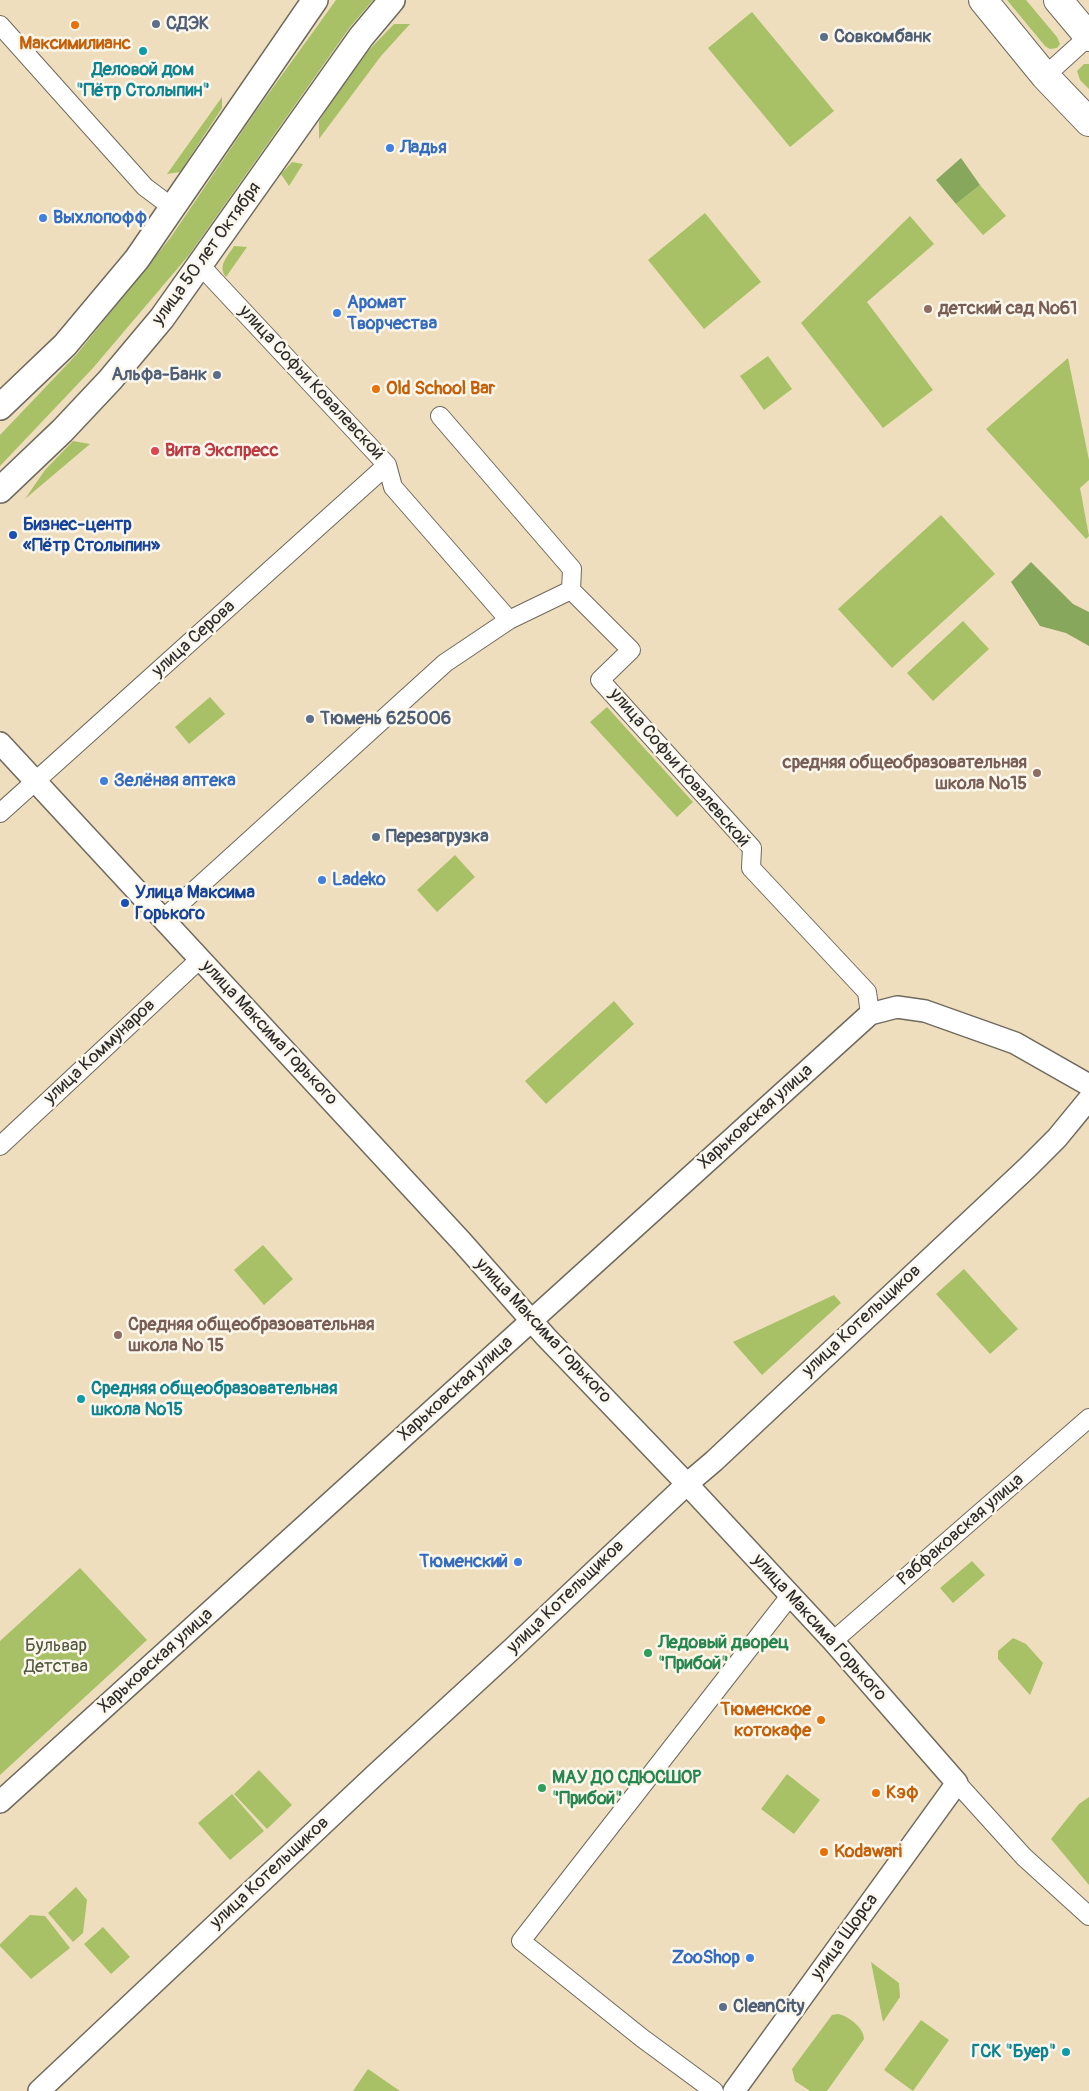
<!DOCTYPE html>
<meta charset="utf-8">
<style>
body{margin:0}
canvas{display:block;background:#eedebd}
</style>
<canvas width="1089" height="2091"></canvas>
<script>
const context = document.querySelector('canvas').getContext('2d');
context.lineJoin = 'round';
function fill(path, color) { context.fillStyle = color; context.fill(path, 'evenodd'); }
function stroke(path, color, width, dash) { context.strokeStyle = color; context.lineWidth = width; context.lineCap = dash ? 'butt' : 'round'; context.setLineDash(dash || []); context.stroke(path); }
function write(font, color, halo, rows, align = 'center') {
  context.font = font + ' Pangolin,sans-serif'; context.lineWidth = 5; context.setLineDash([]); context.textBaseline = 'middle'; context.strokeStyle = halo; context.fillStyle = color; for (const [text, x, y, turn = 0] of rows) {
    context.save(); context.translate(x, y); context.rotate((+turn || 0) * Math.PI / 180); context.textAlign = isNaN(turn) ? turn : align; if (halo) context.strokeText(text, 0, 0); context.fillText(text, 0, 0); context.restore();
  }
}
fill(new Path2D(`
 M 336,0 L 373,0 L 350,27 L 189,255 L 93,368 L 0,466 L 0,435 L 77,354 L 171,237 L 256,111 Z
 M 1007,0 L 1026,0 L 1057,37 L 1060,44 L 1057,48 L 1050,49 L 1045,46 Z
 M 752,12 L 834,111 L 790,147 L 708,48 Z
 M 394,24 L 410,24 L 381,56 L 319,139 L 319,121 L 338,92 L 368,51 Z
 M 1084,64 L 1089,64 L 1089,89 L 1080,80 L 1077,71 Z
 M 222,97 L 222,108 L 180,172 L 167,174 Z
 M 292,162 L 303,164 L 289,186 L 281,174 Z
 M 980,185 L 1006,216 L 983,235 L 956,204 Z
 M 705,213 L 761,282 L 704,329 L 648,260 Z
 M 910,216 L 934,244 L 867,302 L 933,390 L 883,428 L 801,323 Z
 M 234,246 L 247,247 L 226,277 C 217,266 228,256 234,246 Z
 M 768,356 L 792,389 L 764,410 L 740,376 Z
 M 1068,358 L 1089,460 L 1089,480 L 1080,488 L 1089,536 L 1086,539 L 986,429 Z
 M 73,441 L 90,444 L 25,499 L 45,470 Z
 M 941,515 L 995,574 L 892,668 L 838,609 Z
 M 963,621 L 989,649 L 933,701 L 907,673 Z
 M 210,697 L 225,714 L 189,744 L 175,727 Z
 M 607,707 L 693,802 L 677,817 L 590,722 Z
 M 455,855 L 475,877 L 437,912 L 417,890 Z
 M 614,1001 L 634,1024 L 546,1104 L 525,1081 Z
 M 263,1245 L 293,1279 L 264,1305 L 234,1270 Z
 M 964,1269 L 1018,1329 L 990,1354 L 936,1294 Z
 M 834,1295 L 841,1303 L 762,1375 L 733,1342 Z
 M 972,1561 L 985,1575 L 953,1603 L 940,1588 Z
 M 80,1568 L 147,1640 L 0,1775 L 0,1641 Z
 M 1013,1638 L 1026,1644 L 1043,1663 L 1030,1695 L 998,1659 L 998,1651 Z
 M 259,1770 L 292,1805 L 267,1829 L 234,1794 Z
 M 787,1774 L 820,1800 L 794,1834 L 761,1809 Z
 M 232,1794 L 264,1831 L 230,1860 L 198,1823 Z
 M 1089,1797 L 1089,1885 L 1051,1839 L 1079,1804 Z
 M 76,1887 L 87,1900 L 83,1933 L 73,1942 L 48,1913 Z
 M 30,1915 L 45,1916 L 70,1948 L 31,1979 L 0,1946 L 0,1944 Z
 M 103,1927 L 130,1957 L 111,1974 L 84,1944 Z
 M 871,1962 L 899,1983 L 900,1997 L 883,2022 Z
 M 838,2014 C 849,2016 864,2028 864,2039 L 827,2091 L 810,2091 L 795,2081 L 792,2069 L 832,2015 Z
 M 921,2020 L 949,2040 L 913,2091 L 884,2070 Z
 M 368,2069 L 400,2091 L 353,2091 Z`), '#a8c167');
fill(new Path2D(`
 M 961,158 L 980,185 L 956,204 L 936,180 Z
 M 1031,562 L 1073,604 L 1089,612 L 1089,646 L 1066,633 L 1040,626 L 1011,582 Z`), '#86a75c');
const minor = new Path2D(`
 M 0,25 L 145,187 L 173,208
 M 1045,76 L 1089,36
 M 200,265 L 387,465 L 393,487 L 509,620
 M 440,416 L 572,569 L 571,590 L 631,650 L 600,680 L 752,848 L 751,868 L 867,992 L 870,1014
 M 0,813 L 387,465
 M 163,919 L 445,663 L 509,620 L 571,590
 M 0,1146 L 200,959
 M 833,1641 L 1089,1418
 M 957,1783 L 1024,1857 L 1089,1916
 M 714,2091 L 642,2038 L 521,1941 L 790,1596`);
const tertiary = new Path2D(`
 M 0,743 L 462,1242 L 545,1336 L 687,1484 L 833,1641 L 957,1783 L 734,2091
 M 0,1802 L 870,1014 L 897,1007 L 925,1011 L 1015,1043 L 1089,1085
 M 39,2091 L 375,1775 L 512,1649 L 687,1484 L 714,1461 L 1028,1167 L 1057,1138 L 1089,1099`);
const secondary = new Path2D(`
 M 0,407 L 65,345 L 137,259 L 315,0
 M 0,490 L 62,431 L 110,380 L 162,318 L 361,37 L 392,0`);
const primary = new Path2D(`
 M 983,0 L 1045,76 L 1089,122
 M 1058,0 L 1089,37`);
stroke(minor, '#6f6a5e', 20);
stroke(tertiary, '#6f6a5e', 24);
stroke(secondary, '#6f6a5e', 28);
stroke(primary, '#6f6a5e', 30);
stroke(minor, '#fff', 18);
stroke(tertiary, '#fff', 21);
stroke(secondary, '#fff', 25);
stroke(primary, '#fff', 28);
for (const [x, y, r, color] of [
 [156,24,5,"#5c6f8a"],
 [75,25,5,"#e8710a"],
 [824,37,5,"#5c6f8a"],
 [143,51,5,"#0f9aa8"],
 [390,148,5,"#3f7fe0"],
 [43,218,5,"#3f7fe0"],
 [928,309,5,"#8d6e63"],
 [337,313,5,"#3f7fe0"],
 [217,375,5,"#5c6f8a"],
 [376,389,5,"#e8710a"],
 [155,451,5,"#e0444e"],
 [13,535,5,"#1a4fb4"],
 [310,719,5,"#5c6f8a"],
 [1037,773,5,"#8d6e63"],
 [104,781,5,"#3f7fe0"],
 [376,837,5,"#5c6f8a"],
 [322,880,5,"#3f7fe0"],
 [125,903,5,"#1a4fb4"],
 [118,1335,5,"#8d6e63"],
 [81,1399,5,"#0f9aa8"],
 [518,1562,5,"#3f7fe0"],
 [648,1653,5,"#2e9e5b"],
 [821,1720,5,"#e8710a"],
 [542,1788,5,"#2e9e5b"],
 [876,1793,5,"#e8710a"],
 [824,1852,5,"#e8710a"],
 [750,1958,5,"#3f7fe0"],
 [723,2007,5,"#5c6f8a"],
 [1066,2052,5,"#0f9aa8"]
]) { const dot = new Path2D(); dot.arc(x, y, r, 0, 2 * Math.PI); context.fillStyle = color; context.fill(dot); stroke(dot, '#fbf7ec', 2); }
write('bold 18px', '#4e5e75', '#fbf7ec', [
 ["СДЭК",166,24],
 ["Совкомбанк",834,37],
 ["Альфа-Банк",207,375,"right"],
 ["Тюмень 625006",320,719],
 ["Перезагрузка",386,837],
 ["CleanCity",733,2007]
], 'left');
write('bold 18px', '#c56008', '#fbf7ec', [
 ["Максимилианс",75,44,"center"],
 ["Old School Bar",386,389],
 ["Тюменское",811,1710,"right"],
 ["котокафе",811,1731,"right"],
 ["Кэф",886,1793],
 ["Kodawari",834,1852]
], 'left');
write('bold 18px', '#0d838f', '#fbf7ec', [
 ["Деловой дом",143,70],
 ["\"Пётр Столыпин\"",143,91],
 ["Средняя общеобразовательная",91,1389,"left"],
 ["школа №15",91,1410,"left"],
 ["ГСК \"Буер\"",1056,2052,"right"]
]);
write('bold 18px', '#366cbe', '#fbf7ec', [
 ["Ладья",400,148],
 ["Выхлопофф",53,218],
 ["Аромат",347,303],
 ["Творчества",347,324],
 ["Зелёная аптека",114,781],
 ["Ladeko",332,880],
 ["Тюменский",508,1562,"right"],
 ["ZooShop",740,1958,"right"]
], 'left');
write('18px', '#2b2b2b', '#fbf7ec', [
 ["улица 50 лет Октября",207,254,-54],
 ["улица Софьи Ковалевской",311,383,47],
 ["улица Серова",194,639,-42],
 ["улица Софьи Ковалевской",679,768,49],
 ["улица Максима Горького",269,1033,47],
 ["улица Коммунаров",100,1052,-43],
 ["Харьковская улица",756,1117,-42],
 ["улица Котельщиков",862,1321,-43],
 ["улица Максима Горького",543,1331,47],
 ["Харьковская улица",456,1389,-42],
 ["Рабфаковская улица",961,1530,-41],
 ["улица Котельщиков",566,1597,-44],
 ["улица Максима Горького",819,1628,48],
 ["Харьковская улица",156,1661,-42],
 ["улица Котельщиков",270,1873,-43],
 ["улица Щорса",845,1937,-54]
]);
write('bold 18px', '#785e54', '#fbf7ec', [
 ["детский сад №61",938,309],
 ["средняя общеобразовательная",1027,763,"right"],
 ["школа №15",1027,784,"right"],
 ["Средняя общеобразовательная",128,1325],
 ["школа № 15",128,1346]
], 'left');
write('bold 18px', '#be3a42', '#fbf7ec', [
 ["Вита Экспресс",165,451]
], 'left');
write('bold 18px', '#164399', '#fbf7ec', [
 ["Бизнес-центр",23,525],
 ["«Пётр Столыпин»",23,546],
 ["Улица Максима",135,893],
 ["Горького",135,914]
], 'left');
write('bold 18px', '#27864d', '#fbf7ec', [
 ["Ледовый дворец",658,1643],
 ["\"Прибой\"",658,1664],
 ["МАУ ДО СДЮСШОР",552,1778],
 ["\"Прибой\"",552,1799]
], 'left');
write('18px', '#50583d', '#fbf7ec', [
 ["Бульвар",56,1646],
 ["Детства",56,1667]
]);
</script>
